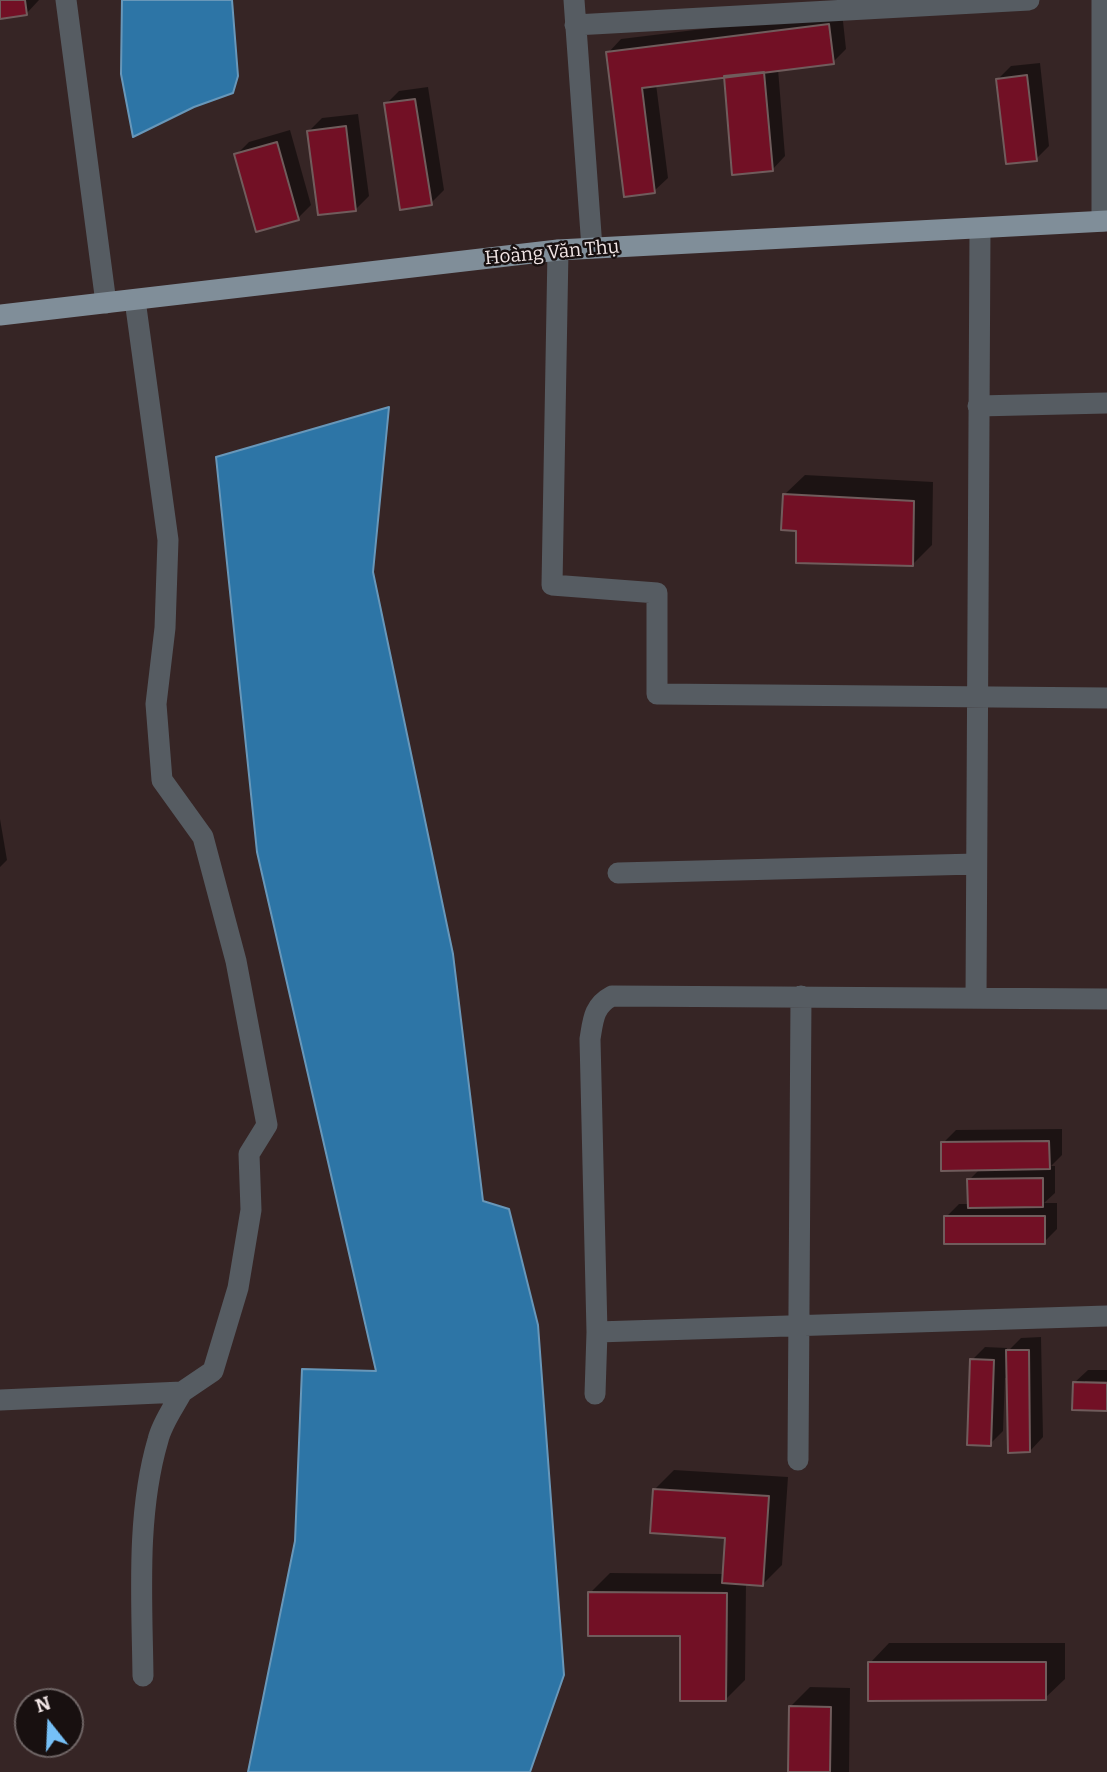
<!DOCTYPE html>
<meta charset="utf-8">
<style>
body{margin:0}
#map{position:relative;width:1107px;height:1772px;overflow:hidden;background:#362525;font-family:Bitter,serif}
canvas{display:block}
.north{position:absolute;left:14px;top:1688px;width:70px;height:70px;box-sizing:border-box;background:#181010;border:2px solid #6f6565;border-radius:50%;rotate:342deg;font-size:19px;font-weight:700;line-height:28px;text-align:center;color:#f1e5e5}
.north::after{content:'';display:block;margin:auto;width:24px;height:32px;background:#76c0f7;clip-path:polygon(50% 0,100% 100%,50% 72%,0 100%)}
</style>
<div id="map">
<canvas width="1107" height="1772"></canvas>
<div class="north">N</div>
</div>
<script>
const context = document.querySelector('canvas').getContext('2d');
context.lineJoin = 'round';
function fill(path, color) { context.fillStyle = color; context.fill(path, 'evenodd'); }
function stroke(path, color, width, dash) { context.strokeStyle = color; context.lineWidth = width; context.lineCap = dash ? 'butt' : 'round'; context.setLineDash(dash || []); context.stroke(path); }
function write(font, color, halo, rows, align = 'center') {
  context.font = font + ' Bitter,serif'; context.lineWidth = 5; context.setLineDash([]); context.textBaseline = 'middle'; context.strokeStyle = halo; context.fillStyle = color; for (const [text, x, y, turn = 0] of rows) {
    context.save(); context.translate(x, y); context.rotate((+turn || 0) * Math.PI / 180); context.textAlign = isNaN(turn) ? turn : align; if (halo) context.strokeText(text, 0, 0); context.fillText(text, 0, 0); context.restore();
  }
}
const water = new Path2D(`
 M 122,0 L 232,0 L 238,76 L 233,93 L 194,107 L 133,137 L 121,74 Z
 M 389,407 L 373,572 L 453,954 L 483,1201 L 509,1209 L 538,1325 L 564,1675 L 530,1772 L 248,1772 L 295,1541 L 302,1369 L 376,1371 L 257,852 L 216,457 Z`);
fill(water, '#2d75a6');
stroke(water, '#6897b9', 2);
fill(new Path2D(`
 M 0,0 L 39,0 L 26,14 L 0,17 Z
 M 842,12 L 846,49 L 833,62 L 778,69 L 785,156 L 772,170 L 725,74 L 656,84 L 668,178 L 654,191 L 608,53 L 621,39 Z
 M 1040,63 L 1049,146 L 1036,159 L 998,79 L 1011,66 Z
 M 428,87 L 444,190 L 431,203 L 386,104 L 399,91 Z
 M 358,114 L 369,196 L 356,209 L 309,131 L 322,118 Z
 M 290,130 L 311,205 L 298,218 L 236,155 L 249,142 Z
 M 805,475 L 933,482 L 932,545 L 913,564 L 798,529 L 785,494 Z
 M 0,819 L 7,860 L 0,867 Z
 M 1062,1129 L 1062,1155 L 1051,1166 L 1055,1166 L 1055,1193 L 1044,1203 L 1057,1203 L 1057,1229 L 1044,1242 L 946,1217 L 959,1204 L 970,1204 L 969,1180 L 981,1168 L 943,1143 L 956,1130 Z
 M 1041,1337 L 1043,1437 L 1030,1451 L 1008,1378 L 1005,1378 L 1003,1431 L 990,1444 L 972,1360 L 985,1347 L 1007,1348 L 1006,1353 L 1021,1338 Z
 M 1088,1370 L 1107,1370 L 1107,1381 L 1085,1381 L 1085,1384 L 1107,1385 L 1107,1409 L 1074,1383 Z
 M 674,1470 L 788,1477 L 782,1565 L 763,1584 L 746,1583 L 745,1680 L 726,1699 L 682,1634 L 590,1593 L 610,1573 L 724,1574 L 727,1536 L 654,1490 Z
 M 889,1643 L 1065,1643 L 1065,1679 L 1045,1698 L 870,1663 Z
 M 810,1687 L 850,1688 L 849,1772 L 789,1772 L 790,1707 Z`), '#0007');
const building = new Path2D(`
 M 0,0 L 25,0 L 27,15 L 0,19 Z
 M 829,24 L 834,64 L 642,88 L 655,193 L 624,197 L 606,52 Z
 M 764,72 L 773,171 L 732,175 L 724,76 Z
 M 1027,75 L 1037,161 L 1006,164 L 996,79 Z
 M 415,99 L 432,205 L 400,210 L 384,103 Z
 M 346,126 L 356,211 L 318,215 L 307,131 Z
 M 277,142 L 299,220 L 256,232 L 234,154 Z
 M 783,494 L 914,501 L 913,566 L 796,563 L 796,531 L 781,530 Z
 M 1049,1141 L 1050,1169 L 941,1171 L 941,1142 Z
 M 1043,1178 L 1043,1207 L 968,1208 L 967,1179 Z
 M 944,1216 L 1045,1216 L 1045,1244 L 944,1244 Z
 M 1006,1350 L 1029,1350 L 1030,1452 L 1008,1453 Z
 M 970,1359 L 994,1360 L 991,1446 L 967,1445 Z
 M 1073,1382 L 1107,1383 L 1107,1411 L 1072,1410 Z
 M 653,1489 L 769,1496 L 763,1586 L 722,1583 L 725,1538 L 650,1533 Z
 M 588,1592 L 727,1593 L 726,1701 L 680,1701 L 680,1636 L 588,1636 Z
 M 868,1662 L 1046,1662 L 1046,1700 L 868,1701 Z
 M 789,1706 L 831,1707 L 830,1772 L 788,1772 Z`);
fill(building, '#721025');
stroke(building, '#705c5c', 2);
stroke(new Path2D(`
 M 66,0 L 106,303
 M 574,0 L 592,248
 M 1102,0 L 1102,221
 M 575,25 L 1029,0
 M 558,250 L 552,585 L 657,593 L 657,694 L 1107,698
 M 978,406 L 1107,403
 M 618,873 L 976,864
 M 976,998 L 980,229
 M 597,1332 L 1107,1316
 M 595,1394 L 597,1332 L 590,1039 C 593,1021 593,1006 612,996 L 1107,999
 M 0,1400 L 182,1392 L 213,1371 L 238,1288 L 251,1210 L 249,1154 L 267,1125 L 236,961 L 203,837 L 162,780 L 156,704 L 165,628 L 168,540 L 135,300
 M 798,1460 L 801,996
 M 143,1676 C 142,1599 136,1515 158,1440 C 162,1423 174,1407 182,1392`), '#565c62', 21);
stroke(new Path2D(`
 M 0,315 L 558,250 L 1107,221`), '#808e99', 21);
write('19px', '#f1e5e5', '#181010', [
 ["Hoàng Văn Thụ",552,253,-5]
]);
</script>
